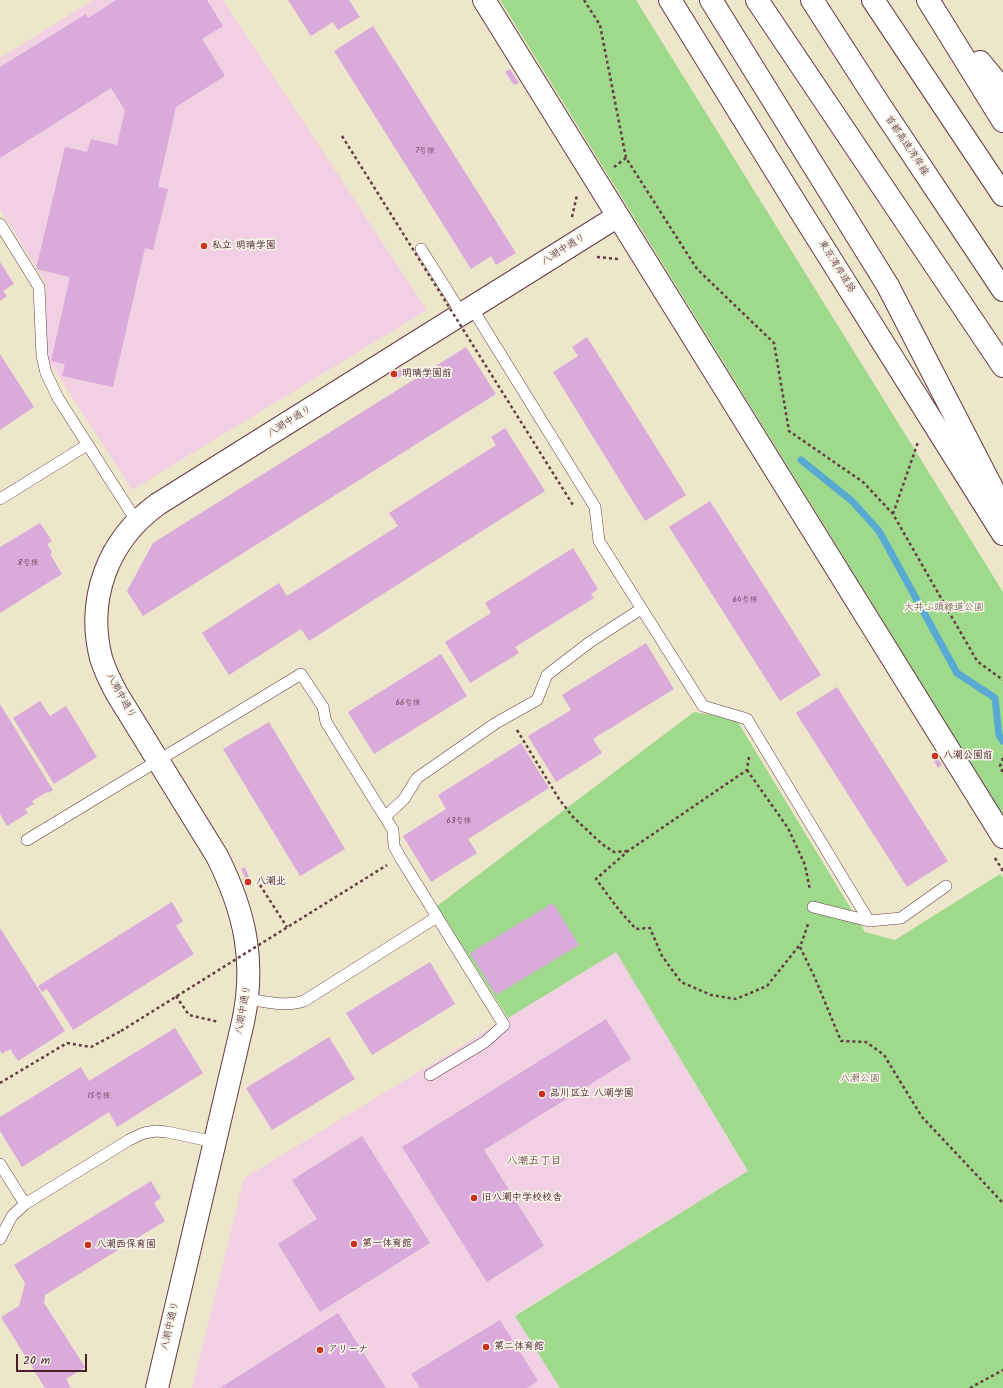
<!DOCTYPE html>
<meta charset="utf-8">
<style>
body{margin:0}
#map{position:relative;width:1003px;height:1388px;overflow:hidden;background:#eee6ca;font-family:Kalam,sans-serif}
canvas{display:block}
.scale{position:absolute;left:16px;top:1354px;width:71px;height:18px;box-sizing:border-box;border:2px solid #4a1f2b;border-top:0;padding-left:5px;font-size:12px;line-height:14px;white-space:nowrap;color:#4a1f2b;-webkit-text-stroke:3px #f7f3e8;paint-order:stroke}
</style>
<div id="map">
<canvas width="1003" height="1388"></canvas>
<div class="scale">20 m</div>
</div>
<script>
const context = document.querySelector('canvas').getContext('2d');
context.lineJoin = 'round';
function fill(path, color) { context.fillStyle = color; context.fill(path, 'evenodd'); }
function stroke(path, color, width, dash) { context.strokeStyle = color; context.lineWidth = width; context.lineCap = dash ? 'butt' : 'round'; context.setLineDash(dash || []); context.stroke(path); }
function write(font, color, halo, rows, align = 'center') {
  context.font = font + ' Kalam,"Klee One",sans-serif'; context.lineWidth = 3.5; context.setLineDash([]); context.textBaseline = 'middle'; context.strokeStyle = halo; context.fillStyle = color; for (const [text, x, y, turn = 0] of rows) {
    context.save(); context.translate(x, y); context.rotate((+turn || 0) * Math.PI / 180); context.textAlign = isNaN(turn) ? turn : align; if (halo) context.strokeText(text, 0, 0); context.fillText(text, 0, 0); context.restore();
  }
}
fill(new Path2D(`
 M 93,0 L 223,0 L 427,310 L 132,490 L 47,358 L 46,283 L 0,209 L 0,58 Z
 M 616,952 L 748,1171 L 515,1315 L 560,1388 L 192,1388 L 244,1178 Z`), '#f1d0e3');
fill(new Path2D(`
 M 500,0 L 636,0 L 1003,592 L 1003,815 Z
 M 694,712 L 736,719 L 865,932 L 895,940 L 1000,874 L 1003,878 L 1003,1388 L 560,1388 L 515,1316 L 748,1171 L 616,952 L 508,1018 L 437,906 Z`), '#9ed98c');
stroke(new Path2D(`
 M 801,460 L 852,501 L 879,531 L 957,673 L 995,698 L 999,735 L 1003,741`), '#58aad3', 7);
fill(new Path2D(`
 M 116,0 L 207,0 L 223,26 L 202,39 L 225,76 L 176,107 L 158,187 L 168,189 L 153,250 L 145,248 L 113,387 L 62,376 L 65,364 L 51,361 L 70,277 L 36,269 L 65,147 L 87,152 L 91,139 L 117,145 L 125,110 L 111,88 L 0,158 L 0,67 L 86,14 L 88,18 Z
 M 288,0 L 349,0 L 360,17 L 338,30 L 333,22 L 311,36 Z
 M 373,26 L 516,253 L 496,265 L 491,256 L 471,269 L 334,51 Z
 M 510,69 L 519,83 L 514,85 L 505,72 Z
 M 0,262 L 14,284 L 3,291 L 7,296 L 0,301 Z
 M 587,337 L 686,495 L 645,521 L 553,372 L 578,356 L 572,347 Z
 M 466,347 L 496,394 L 143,616 L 127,591 L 153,543 Z
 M 0,354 L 34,407 L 0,430 Z
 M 404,368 L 407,372 L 394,380 L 391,375 Z
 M 505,428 L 545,491 L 309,641 L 301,629 L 229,675 L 202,633 L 279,583 L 287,596 L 398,526 L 389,513 L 496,445 L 491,437 Z
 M 710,501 L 821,675 L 780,701 L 669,527 Z
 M 40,523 L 52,541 L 47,544 L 52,552 L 50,554 L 62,574 L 0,613 L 0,547 Z
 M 573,548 L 598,589 L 591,594 L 594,598 L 515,647 L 519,653 L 470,683 L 445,642 L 491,613 L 485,603 Z
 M 646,643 L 674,689 L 593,739 L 602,753 L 556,782 L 528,736 L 571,710 L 562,695 Z
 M 441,654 L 467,696 L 374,754 L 348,712 Z
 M 837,687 L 948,861 L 907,887 L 796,713 Z
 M 40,701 L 50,716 L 66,706 L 97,757 L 54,784 L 13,718 Z
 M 0,704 L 53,790 L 48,793 L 47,792 L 32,801 L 34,804 L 25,809 L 28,813 L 7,826 L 0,814 Z
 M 269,722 L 345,849 L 300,876 L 223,749 Z
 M 521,743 L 549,788 L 468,839 L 477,853 L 431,882 L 403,836 L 446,809 L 438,795 Z
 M 933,752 L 942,765 L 938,768 L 930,754 Z
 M 245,867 L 251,883 L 248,884 L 241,869 Z
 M 172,902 L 183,921 L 176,926 L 194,954 L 73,1030 L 47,989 L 42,992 L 38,986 Z
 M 553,903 L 579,945 L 496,995 L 470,953 Z
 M 0,928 L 65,1031 L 18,1061 L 10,1049 L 2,1054 L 0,1050 Z
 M 430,962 L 455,1004 L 372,1055 L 346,1013 Z
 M 606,1019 L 631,1059 L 484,1150 L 544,1246 L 487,1282 L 402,1147 Z
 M 175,1028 L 203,1073 L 117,1127 L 109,1112 L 22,1167 L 0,1131 L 0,1117 L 81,1067 L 89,1081 Z
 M 329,1037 L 355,1079 L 272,1130 L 246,1088 Z
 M 362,1136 L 430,1243 L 320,1312 L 278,1244 L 317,1219 L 292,1180 Z
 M 151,1181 L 161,1198 L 154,1203 L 165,1221 L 45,1295 L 44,1303 L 85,1367 L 66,1379 L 71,1388 L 45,1388 L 1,1317 L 19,1306 L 25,1283 L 14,1265 Z
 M 338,1313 L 386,1388 L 220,1388 Z
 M 500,1320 L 538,1381 L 527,1388 L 420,1388 L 411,1374 Z`), '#d9aada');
const service = new Path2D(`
 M 0,224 L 39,287 L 42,356 L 46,373 L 58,398 L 137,522
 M 421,249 L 462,314
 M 472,308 L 595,507 L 599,541 L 703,706 L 747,719 L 869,921 L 901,918 L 946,886
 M 0,499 L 87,445
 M 385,817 L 404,799 L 417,778 L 496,723 L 537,700 L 547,675 L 590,642 L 641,609
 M 27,840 L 301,674 L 323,707 L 326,722 L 393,830 L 394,846 L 400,857 L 504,1025 L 485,1042 L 430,1075
 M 813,907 L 869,921
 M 248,999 C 266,1002 286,1007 304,1001 L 437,917
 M 0,1164 L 25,1204
 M 0,1239 L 12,1216 L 25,1204 L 129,1140 L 144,1133 L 156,1131 L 167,1132 L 215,1142`);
const tertiary = new Path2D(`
 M 484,0 L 1003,837
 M 157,1388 L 243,1022 C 256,961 245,912 217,856 L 117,694 C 111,683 105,671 101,658 C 86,598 108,540 158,504 L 618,216`);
const trunk = new Path2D(`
 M 670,0 L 796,204 L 1003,534
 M 711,0 L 888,286 L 1003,509`);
const motorway = new Path2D(`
 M 757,0 L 1003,366
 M 812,0 L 879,104 L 1003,290
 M 873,0 L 1003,195
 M 928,0 L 1003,121
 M 980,62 L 1003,90`);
stroke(service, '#633d43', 12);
stroke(tertiary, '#633d43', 24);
stroke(trunk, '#633d43', 24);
stroke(motorway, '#633d43', 24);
stroke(new Path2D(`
 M 584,0 L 600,25 L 626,158 L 697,269 L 774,343 L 789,431 L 863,482 L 893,514 L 977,661 L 1003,680
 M 614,167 L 626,158
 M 572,217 L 577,195
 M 597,257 L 618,259
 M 893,514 L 918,442
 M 517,730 L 559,799 L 573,817 L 602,844 L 614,852 L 627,851
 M 749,757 L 747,770 L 628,851 L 596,879 L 619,910 L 636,929 L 650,928 L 662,956 L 681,982 L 711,995 L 736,999 L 767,986 L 802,942 L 808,924
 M 1003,758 L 1000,766 L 1003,773
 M 747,770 L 788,828 L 805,865 L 810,890
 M 995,858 L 1003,871
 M 260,885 L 287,927
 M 800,947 L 815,978 L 841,1041 L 866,1042 L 884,1055 L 922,1117 L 1003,1203
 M 176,996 L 189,1015 L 219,1022
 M 0,1083 L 67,1043 L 91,1047 L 121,1031
 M 970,1388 L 1003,1370`), '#633d43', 2.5, [3, 3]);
stroke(service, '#fff', 11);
stroke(tertiary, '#fff', 22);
stroke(trunk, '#fff', 22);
stroke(motorway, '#fff', 22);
stroke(new Path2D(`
 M 342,136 L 573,505
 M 121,1031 L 387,865`), '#633d43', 2.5, [3, 3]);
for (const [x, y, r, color] of [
 [204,246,4,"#c8321e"],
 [394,374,4,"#c8321e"],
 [935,756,4,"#c8321e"],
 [248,882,4,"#c8321e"],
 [542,1094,4,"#c8321e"],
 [474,1198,4,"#c8321e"],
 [354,1244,4,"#c8321e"],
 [88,1245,4,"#c8321e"],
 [486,1347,4,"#c8321e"],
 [320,1350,4,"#c8321e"]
]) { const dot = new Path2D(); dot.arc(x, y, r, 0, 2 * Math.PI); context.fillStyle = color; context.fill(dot); stroke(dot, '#f7f3e8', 1.5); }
write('8px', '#6e4257', null, [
 ["7号棟",425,152],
 ["8号棟",28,564],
 ["64号棟",745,601],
 ["66号棟",408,704],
 ["63号棟",459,822],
 ["15号棟",99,1097]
]);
write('10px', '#4a1f2b', '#f7f3e8', [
 ["首都高速湾岸線",906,146,56],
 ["八潮中通り",564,250,-32],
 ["東京湾岸道路",836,267,58],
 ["八潮中通り",290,422,-32],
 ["八潮中通り",120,696,61],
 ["八潮中通り",244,1010,-80],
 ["八潮中通り",171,1326,-77]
]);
write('bold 10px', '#4a1f2b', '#f7f3e8', [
 ["私立 明晴学園",212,246],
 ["明晴学園前",402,374],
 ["八潮公園前",943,756],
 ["八潮北",256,882],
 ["品川区立 八潮学園",550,1094],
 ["旧八潮中学校校舎",482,1198],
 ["第一体育館",362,1244],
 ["八潮西保育園",96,1245],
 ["第二体育館",494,1347],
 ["アリーナ",328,1350]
], 'left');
write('10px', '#5f4e43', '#f7f3e8', [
 ["大井ふ頭緑道公園",944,608],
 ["八潮公園",860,1079]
]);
write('11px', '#4a1f2b', '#f7f3e8', [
 ["八潮五丁目",534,1162]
]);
</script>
